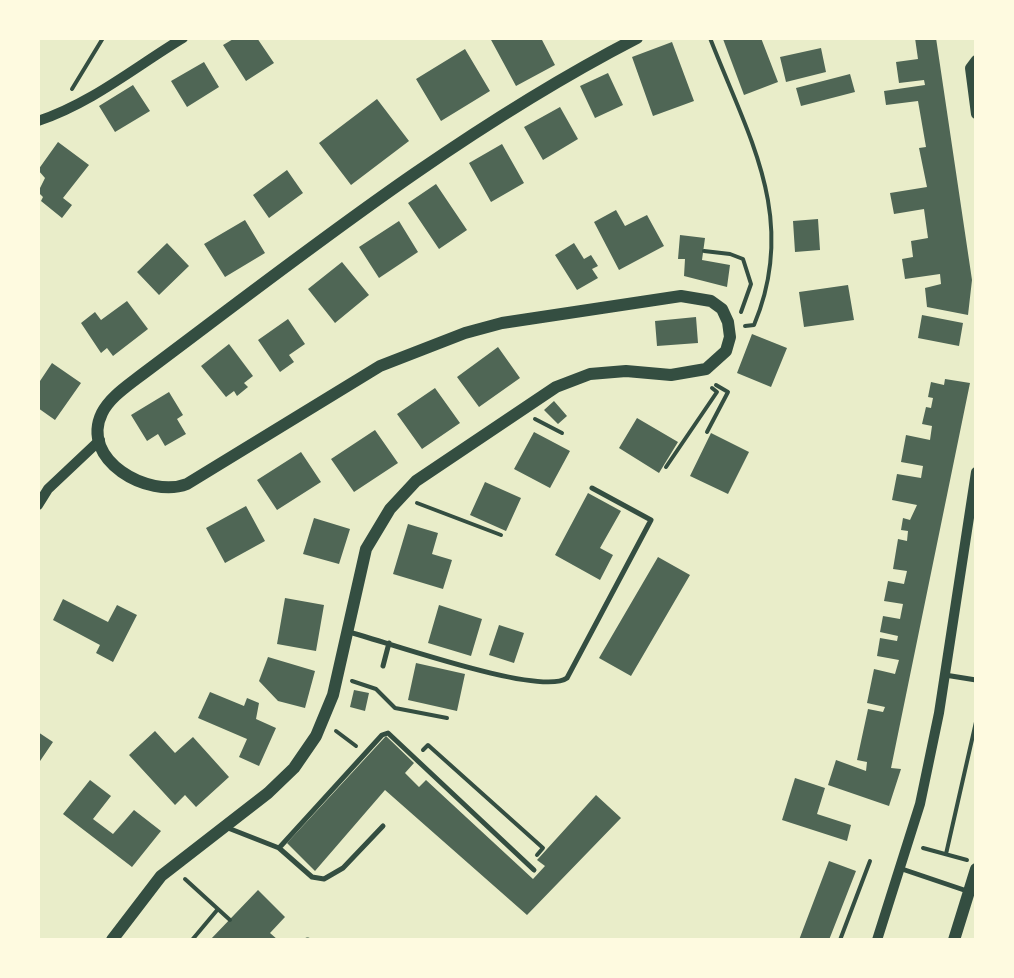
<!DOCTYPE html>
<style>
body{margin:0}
#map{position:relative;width:1014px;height:978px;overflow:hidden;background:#e9edc9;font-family:Ubuntu,sans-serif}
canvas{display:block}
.frame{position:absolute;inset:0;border:40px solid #fefae0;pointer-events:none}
</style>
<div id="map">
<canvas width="1014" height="978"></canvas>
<div class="frame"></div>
</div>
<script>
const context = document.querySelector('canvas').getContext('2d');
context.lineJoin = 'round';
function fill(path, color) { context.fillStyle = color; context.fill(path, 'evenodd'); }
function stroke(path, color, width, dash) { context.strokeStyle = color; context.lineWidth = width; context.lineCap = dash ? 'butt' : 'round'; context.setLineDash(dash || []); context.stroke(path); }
fill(new Path2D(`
 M 235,38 L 257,38 L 274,63 L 246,81 L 223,45 Z
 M 490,38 L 541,38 L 555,65 L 516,86 Z
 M 727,38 L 761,38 L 778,82 L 744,95 L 723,39 Z
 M 915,38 L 936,38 L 972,280 L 968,315 L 927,307 L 925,288 L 941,284 L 940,274 L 905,279 L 902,259 L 913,257 L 911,241 L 928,238 L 924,209 L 894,214 L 890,193 L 927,187 L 919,148 L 926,147 L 918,101 L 886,105 L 884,91 L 925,85 L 924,80 L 899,83 L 896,62 L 918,59 Z
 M 672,42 L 694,101 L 653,116 L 632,57 Z
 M 821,48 L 826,72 L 786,82 L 780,57 Z
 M 465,49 L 490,91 L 441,121 L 416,79 Z
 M 204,62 L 219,87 L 187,107 L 171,81 Z
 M 608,73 L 623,105 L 595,118 L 580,86 Z
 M 850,74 L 855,92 L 801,106 L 796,88 Z
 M 133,85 L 150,111 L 115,132 L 99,106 Z
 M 377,99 L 409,141 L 351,185 L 319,143 Z
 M 560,107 L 578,139 L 543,160 L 524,127 Z
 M 58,142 L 89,165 L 63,198 L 72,205 L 62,218 L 41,201 L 43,197 L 38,192 L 45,178 L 38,170 Z
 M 502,144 L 524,183 L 491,202 L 469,163 Z
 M 287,170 L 303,193 L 269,218 L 253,195 Z
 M 436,184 L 467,230 L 439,249 L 408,203 Z
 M 616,210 L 625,226 L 647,215 L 664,246 L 619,270 L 594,222 Z
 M 818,219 L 820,250 L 795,252 L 793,221 Z
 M 245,220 L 265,253 L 225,277 L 204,244 Z
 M 399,221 L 418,252 L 379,278 L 359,247 Z
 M 680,235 L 705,238 L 702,260 L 730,265 L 727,287 L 684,276 L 685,259 L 678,259 Z
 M 167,243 L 189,266 L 159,295 L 137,272 Z
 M 574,243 L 584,259 L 591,255 L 598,266 L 592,269 L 598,278 L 577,290 L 555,255 Z
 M 342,262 L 369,295 L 335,323 L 308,289 Z
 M 848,285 L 854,320 L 804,327 L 799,292 Z
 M 127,301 L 148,329 L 113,356 L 107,348 L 101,353 L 81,323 L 95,312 L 101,320 Z
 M 922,315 L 963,323 L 959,346 L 918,338 Z
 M 696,317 L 698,343 L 657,346 L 655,321 Z
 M 288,319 L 305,344 L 289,355 L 294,362 L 280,372 L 258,340 Z
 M 752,334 L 787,348 L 771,387 L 737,373 Z
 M 229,344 L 253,376 L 244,383 L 248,387 L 237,396 L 234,391 L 226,397 L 201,366 Z
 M 498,347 L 520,378 L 479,407 L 457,377 Z
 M 52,363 L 81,383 L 55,420 L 38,408 L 38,384 Z
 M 945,379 L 970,383 L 891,768 L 901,769 L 889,806 L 828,785 L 836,760 L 866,771 L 867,762 L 857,760 L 868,709 L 883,712 L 885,707 L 867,703 L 874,669 L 895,674 L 899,660 L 877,656 L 880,638 L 897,641 L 898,636 L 880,632 L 883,616 L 900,619 L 903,604 L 884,601 L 888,581 L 904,584 L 907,571 L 893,569 L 898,539 L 907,541 L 908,531 L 901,530 L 903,518 L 910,520 L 917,505 L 892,500 L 897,474 L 921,478 L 923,466 L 901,462 L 906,435 L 930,440 L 932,426 L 922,424 L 926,407 L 931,408 L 933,398 L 928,397 L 931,382 L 944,385 Z
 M 435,388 L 460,423 L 422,449 L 397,414 Z
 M 169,392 L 183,415 L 177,419 L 186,434 L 165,446 L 158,434 L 147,441 L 131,415 Z
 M 554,401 L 567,416 L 558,424 L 544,410 Z
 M 637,418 L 678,442 L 659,473 L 619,448 Z
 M 375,430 L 398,463 L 354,492 L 331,459 Z
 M 534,432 L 570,451 L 550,488 L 514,469 Z
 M 711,433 L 749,452 L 728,494 L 690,476 Z
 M 301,452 L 321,482 L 277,510 L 257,480 Z
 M 485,482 L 521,498 L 506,531 L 470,515 Z
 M 588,493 L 621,511 L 600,548 L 613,555 L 600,580 L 555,555 Z
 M 246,506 L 265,541 L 225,563 L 206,528 Z
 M 314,518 L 350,529 L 339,564 L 303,554 Z
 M 408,524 L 438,533 L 432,554 L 452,560 L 443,589 L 393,574 Z
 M 658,557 L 690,575 L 631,676 L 599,658 Z
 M 285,598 L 324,605 L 316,651 L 277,644 Z
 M 63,599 L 108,622 L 117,605 L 137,615 L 113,662 L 96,653 L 100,645 L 53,620 Z
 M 439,605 L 482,619 L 471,656 L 428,643 Z
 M 499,625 L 524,633 L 514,663 L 489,655 Z
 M 268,657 L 315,671 L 305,708 L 278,701 L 259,681 Z
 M 416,663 L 465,674 L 457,711 L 408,700 Z
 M 354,690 L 369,693 L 365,711 L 350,707 Z
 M 210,692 L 244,706 L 247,698 L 259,703 L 256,719 L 276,728 L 259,766 L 239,757 L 247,739 L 198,718 Z
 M 155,731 L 175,753 L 193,737 L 229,777 L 196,807 L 185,795 L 175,805 L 129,755 Z
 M 38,732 L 53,742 L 38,764 Z
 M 386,736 L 414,763 L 405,773 L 419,787 L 426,780 L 533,879 L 545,866 L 537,860 L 596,795 L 621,818 L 527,915 L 385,790 L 315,871 L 287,843 Z
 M 795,778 L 825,788 L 817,814 L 851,825 L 847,841 L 782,820 Z
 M 90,780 L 111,796 L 93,819 L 113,834 L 134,810 L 161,831 L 132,867 L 63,814 Z
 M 829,861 L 856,871 L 829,940 L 799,940 Z
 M 258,890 L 285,917 L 270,933 L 278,940 L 210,940 Z`), '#4f6655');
stroke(new Path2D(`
 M 710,38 C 748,136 799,218 754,325 L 745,326
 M 72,89 L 103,38
 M 704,251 L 730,254 L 743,259 L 751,284 L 741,312
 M 535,419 L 562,433
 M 707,432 L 728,392 L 716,385
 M 666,467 L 717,392 L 712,388
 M 417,503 L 501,535
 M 352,681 L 376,689 L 395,708 L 447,718
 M 336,731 L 356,746
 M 423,750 L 428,745 L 543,848 L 537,855
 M 923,848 L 967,860
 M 946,854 L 976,722
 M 185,879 L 230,920
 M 192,940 L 218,909
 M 840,940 L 870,861`), '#344e41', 4);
stroke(new Path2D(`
 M 349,632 C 387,642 541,697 567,678 L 651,520 L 592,488
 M 383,666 L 389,643
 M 945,675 L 976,680
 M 228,828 L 279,848 L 312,877 L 324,879 L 343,868 L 383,826
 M 279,848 L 382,735 L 388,733 L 534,870
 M 902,869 L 967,891
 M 307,940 L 308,940`), '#344e41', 5);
stroke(new Path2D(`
 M 976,60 L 970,68 L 976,114
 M 38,121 C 92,103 135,67 183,38
 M 38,505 L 48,489 L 100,440
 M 877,940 L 920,804 L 939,713 L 976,472`), '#344e41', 10);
stroke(new Path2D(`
 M 112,940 L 161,876 L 268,793 L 294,768 L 316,736 L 333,695 L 366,549 L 390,509 L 416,481 L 556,387 L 590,374 L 626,371 L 671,375 L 706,369 L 726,351 L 730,337 L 728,322 L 722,309 L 711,301 L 681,296 L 502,323 L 465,333 L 380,366 L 187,484 C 149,499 79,460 102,413 C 109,399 123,389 136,379 C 298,258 457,131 637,38
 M 954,940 L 976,869`), '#344e41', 12);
</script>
